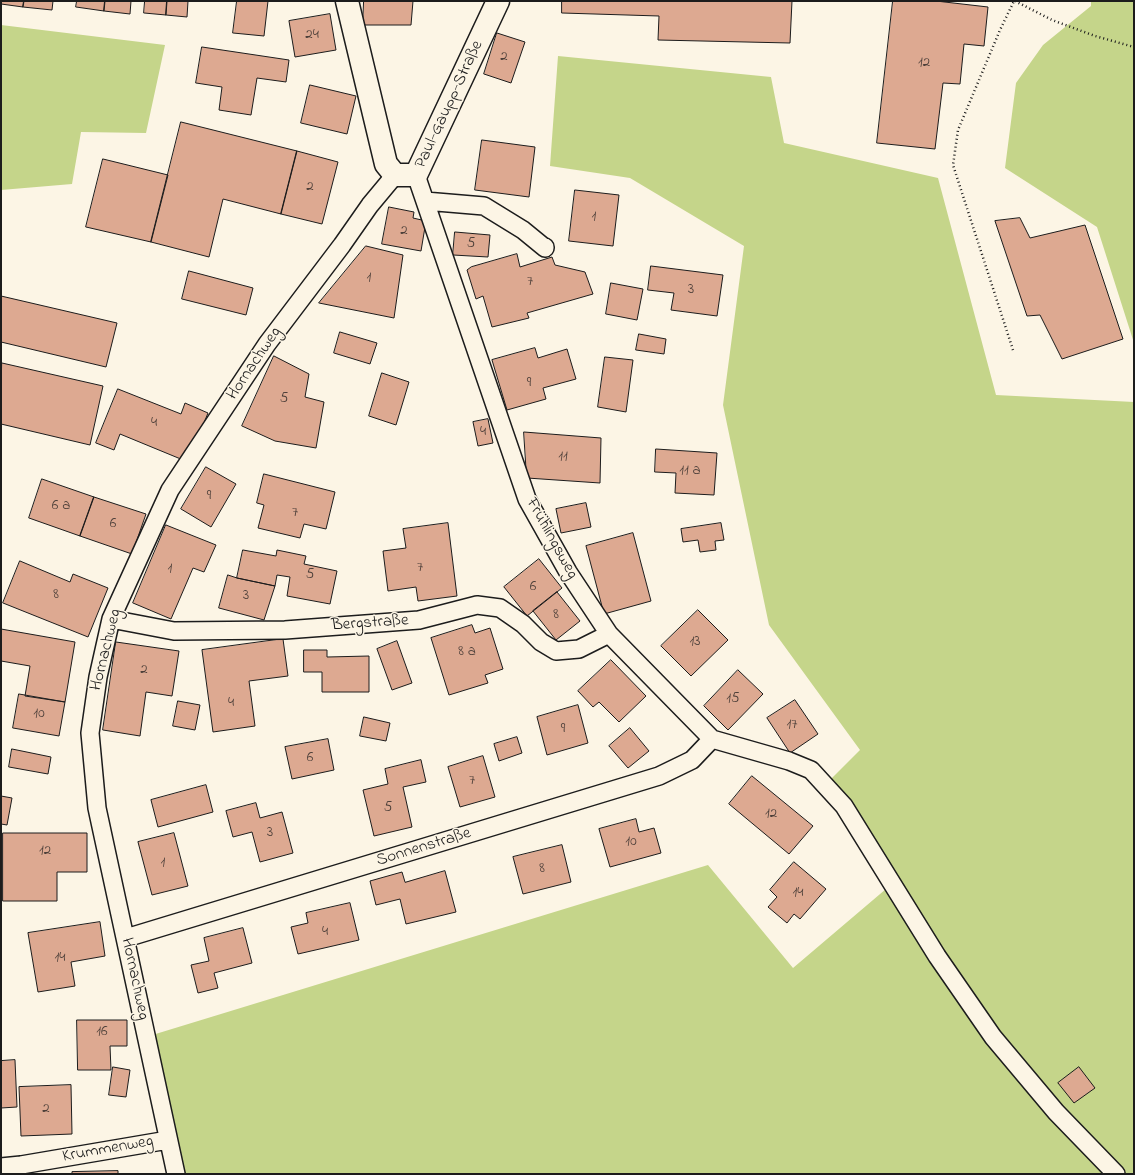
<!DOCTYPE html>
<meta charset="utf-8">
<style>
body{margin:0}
#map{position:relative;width:1135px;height:1175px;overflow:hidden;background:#fcf5e5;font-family:"Indie Flower",sans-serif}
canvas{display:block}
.frame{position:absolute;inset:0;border:2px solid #1c1c1c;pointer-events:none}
</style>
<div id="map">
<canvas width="1135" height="1175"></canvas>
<div class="frame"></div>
</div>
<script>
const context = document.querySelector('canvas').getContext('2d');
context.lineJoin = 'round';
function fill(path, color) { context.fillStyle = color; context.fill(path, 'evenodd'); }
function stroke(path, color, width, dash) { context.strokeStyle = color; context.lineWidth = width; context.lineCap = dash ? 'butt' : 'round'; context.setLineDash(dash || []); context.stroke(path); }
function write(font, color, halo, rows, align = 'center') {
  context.font = font + ' "Indie Flower",sans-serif'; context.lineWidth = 3; context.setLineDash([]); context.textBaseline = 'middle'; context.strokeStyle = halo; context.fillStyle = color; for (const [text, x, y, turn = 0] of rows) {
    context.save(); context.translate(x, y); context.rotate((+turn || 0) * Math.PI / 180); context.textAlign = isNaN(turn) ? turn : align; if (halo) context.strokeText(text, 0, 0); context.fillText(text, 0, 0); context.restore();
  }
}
fill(new Path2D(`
 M 1091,1 L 1134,1 L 1134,343 L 1097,227 L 1005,168 L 1016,83 L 1043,45 L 1091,6 Z
 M 1,25 L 165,45 L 146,133 L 81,132 L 72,184 L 1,190 Z
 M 558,56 L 771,77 L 784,143 L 938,178 L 996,395 L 1134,402 L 1134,1174 L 181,1174 L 149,1036 L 708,865 L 793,968 L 893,883 L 829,781 L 860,750 L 769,625 L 723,405 L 744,246 L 630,178 L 550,166 Z`), '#c5d58a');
const building = new Path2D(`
 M 1,1 L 24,1 L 23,7 L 1,4 Z
 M 24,1 L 53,1 L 52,10 L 23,7 Z
 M 77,1 L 105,1 L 104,11 L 76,7 Z
 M 105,1 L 131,1 L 130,14 L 104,11 Z
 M 145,1 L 167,1 L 166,15 L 144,13 Z
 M 167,1 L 188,1 L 187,17 L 166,15 Z
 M 237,1 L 268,1 L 264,36 L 233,33 Z
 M 364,1 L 413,1 L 411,25 L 363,25 Z
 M 562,1 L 792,1 L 790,43 L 658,40 L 659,16 L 562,13 Z
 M 893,1 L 936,1 L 988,7 L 984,46 L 964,44 L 960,84 L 943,83 L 935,149 L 877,143 Z
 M 330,14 L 336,50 L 295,57 L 289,21 Z
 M 497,33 L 525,42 L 511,83 L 484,74 Z
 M 202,47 L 289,60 L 286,82 L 257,78 L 251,115 L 219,110 L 222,87 L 196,83 Z
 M 310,85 L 356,96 L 347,134 L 301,123 Z
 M 181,122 L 297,151 L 281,214 L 223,199 L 209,257 L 151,242 Z
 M 482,140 L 535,147 L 529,197 L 475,190 Z
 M 297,151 L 338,162 L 322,224 L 281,214 Z
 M 103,159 L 168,175 L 151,242 L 86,227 Z
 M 575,190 L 619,195 L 613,246 L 569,241 Z
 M 389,207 L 414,212 L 413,218 L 426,221 L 421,251 L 382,244 Z
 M 1020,218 L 1030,238 L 1085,225 L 1123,339 L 1062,359 L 1040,315 L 1027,316 L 995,221 Z
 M 455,232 L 490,235 L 488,257 L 453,255 Z
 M 366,246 L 403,255 L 394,318 L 319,303 Z
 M 517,254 L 520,267 L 552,257 L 555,265 L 585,272 L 593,294 L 527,313 L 529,318 L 492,327 L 483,296 L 476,299 L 467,270 L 471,267 Z
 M 651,266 L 723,275 L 717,316 L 671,310 L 674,293 L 648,290 Z
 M 189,271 L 253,288 L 246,315 L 182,299 Z
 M 611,283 L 643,289 L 637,320 L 606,314 Z
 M 1,296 L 117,323 L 106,367 L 1,342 Z
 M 340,332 L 377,343 L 370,364 L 334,353 Z
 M 639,334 L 666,339 L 664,354 L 636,350 Z
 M 535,348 L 538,358 L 567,349 L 576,379 L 543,388 L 546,399 L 507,410 L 492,360 Z
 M 274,356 L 309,374 L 305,397 L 324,402 L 316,448 L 275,441 L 242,426 Z
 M 605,357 L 633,360 L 626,412 L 598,407 Z
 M 2,363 L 103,386 L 90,445 L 1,424 Z
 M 382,373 L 409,382 L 396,425 L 369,416 Z
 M 118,389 L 181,414 L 185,403 L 208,413 L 188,462 L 120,434 L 114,450 L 96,443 Z
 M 488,419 L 493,443 L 478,446 L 473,422 Z
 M 524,432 L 601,438 L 600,483 L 527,478 Z
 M 656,449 L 717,453 L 714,495 L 675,493 L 676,473 L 655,472 Z
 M 206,467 L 236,484 L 211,527 L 181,509 Z
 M 264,474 L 335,492 L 326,529 L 304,524 L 300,538 L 258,528 L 264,505 L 257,503 Z
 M 42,479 L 94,497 L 80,536 L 29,518 Z
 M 94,497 L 146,514 L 132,554 L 80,536 Z
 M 586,503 L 591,527 L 561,533 L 556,509 Z
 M 448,523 L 457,596 L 418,601 L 416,587 L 388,591 L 383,551 L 406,548 L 403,529 Z
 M 721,523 L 724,540 L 715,541 L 716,550 L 700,552 L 698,540 L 683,542 L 681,529 Z
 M 166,525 L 216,545 L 204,572 L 193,568 L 171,619 L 133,603 Z
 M 633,533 L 651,601 L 604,614 L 586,546 Z
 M 243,550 L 276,556 L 277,550 L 306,556 L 304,564 L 337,571 L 330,604 L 287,596 L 290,577 L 277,575 L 275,586 L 237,578 Z
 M 539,559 L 562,588 L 527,616 L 504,587 Z
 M 20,561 L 70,582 L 73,574 L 108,588 L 88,637 L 3,603 Z
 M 228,575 L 237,578 L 275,586 L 264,620 L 219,608 Z
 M 557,592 L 580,621 L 556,640 L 533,611 Z
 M 698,610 L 728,640 L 691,676 L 661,646 Z
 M 472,625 L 475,633 L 490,628 L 503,669 L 485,675 L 488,683 L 449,695 L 431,638 Z
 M 1,629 L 75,642 L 65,702 L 25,696 L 30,666 L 1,661 Z
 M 283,639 L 288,676 L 249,681 L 255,726 L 213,732 L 202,650 Z
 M 397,641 L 412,683 L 392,690 L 377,649 Z
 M 116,642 L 179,651 L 172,696 L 146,692 L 140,736 L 103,730 Z
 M 304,650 L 327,650 L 327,657 L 369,656 L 369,692 L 322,692 L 322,672 L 304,672 Z
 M 611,660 L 646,696 L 619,722 L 599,702 L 593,707 L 578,691 Z
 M 738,670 L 763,694 L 728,730 L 704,706 Z
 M 19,694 L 65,702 L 59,736 L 13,728 Z
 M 795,700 L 818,734 L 790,753 L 767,718 Z
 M 178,701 L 200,705 L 195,730 L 173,726 Z
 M 578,705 L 588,743 L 547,755 L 537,717 Z
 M 364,717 L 390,723 L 386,741 L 360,736 Z
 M 630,728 L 649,751 L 628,768 L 609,746 Z
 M 517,737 L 522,753 L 499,761 L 494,744 Z
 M 328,739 L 334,770 L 292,779 L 285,747 Z
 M 12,749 L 51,757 L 48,774 L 9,767 Z
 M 483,756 L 495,797 L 460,807 L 448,767 Z
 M 421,760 L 426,782 L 403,787 L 412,827 L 374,836 L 363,790 L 388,784 L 385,769 Z
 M 752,776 L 813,826 L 789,854 L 729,804 Z
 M 206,785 L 213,812 L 158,827 L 151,800 Z
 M 1,796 L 12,798 L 7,825 L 1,824 Z
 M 256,803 L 260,818 L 282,812 L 293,853 L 260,862 L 252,832 L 233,837 L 226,811 Z
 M 636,819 L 639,832 L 654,828 L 661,853 L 610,867 L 599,829 Z
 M 3,833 L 87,833 L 87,872 L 57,872 L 57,901 L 3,901 Z
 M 174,833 L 188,886 L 152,895 L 138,842 Z
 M 562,845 L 571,882 L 523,894 L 513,857 Z
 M 794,862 L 826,889 L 800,919 L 794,914 L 787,923 L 768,907 L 777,897 L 770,890 Z
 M 445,871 L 456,912 L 406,924 L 400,899 L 376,905 L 370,881 L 402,872 L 405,882 Z
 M 350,903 L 359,940 L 298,954 L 291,927 L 308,923 L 306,913 Z
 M 100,922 L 105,956 L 71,962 L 75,986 L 38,992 L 28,933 Z
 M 243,928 L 252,963 L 214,973 L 218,988 L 198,993 L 191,965 L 209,961 L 204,938 Z
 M 77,1020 L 127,1020 L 127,1046 L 110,1046 L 111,1070 L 78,1070 Z
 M 15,1060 L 17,1107 L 1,1108 L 1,1061 Z
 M 113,1067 L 130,1070 L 126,1097 L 109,1095 Z
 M 1079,1067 L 1095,1088 L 1074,1103 L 1058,1083 Z
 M 71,1085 L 72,1134 L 21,1136 L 19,1087 Z
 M 118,1171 L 118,1174 L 72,1174 L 72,1172 Z`);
fill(building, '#dda991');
stroke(building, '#1c1c1c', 1);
const street = new Path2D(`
 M 416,175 L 527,499 L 568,572 L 609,634 L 712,739 L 789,761 L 811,770 L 844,806 L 937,956 L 993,1037 L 1056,1112 L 1116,1174
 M 425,201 L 484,206 L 523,230 L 545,248 L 545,247
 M 111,619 L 174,631 L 285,630 L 419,620 L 477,605 L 500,608 L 523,624 L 541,642 L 556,651 L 579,649 L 609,634
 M 126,938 L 659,776 L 692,760 L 712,739
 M 1,1167 L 21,1165 L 168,1140
 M 176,1174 L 97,808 L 90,733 L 98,677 L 111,619 L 170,490 L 267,344 L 342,245 L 370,205 L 395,175`);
const secondary = new Path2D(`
 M 347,1 L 386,164 L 395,175 L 416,175 L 498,1`);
stroke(street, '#1c1c1c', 20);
stroke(secondary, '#1c1c1c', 25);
stroke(new Path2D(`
 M 1015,1 L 1052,20 L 1095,36 L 1134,47
 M 1013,350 L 953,165 L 958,130 L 1000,30 L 1014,1`), '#1c1c1c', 2.5, [1, 3]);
stroke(street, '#fcf5e5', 17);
stroke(secondary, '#fcf5e5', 22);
write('15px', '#4c3f39', null, [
 ["24",312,36],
 ["2",504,58],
 ["12",924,64],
 ["2",310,188],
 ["1",594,218],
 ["2",404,232],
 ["5",471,245],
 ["1",369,279],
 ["7",530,283],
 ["3",691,291],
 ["9",529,384],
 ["5",284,400],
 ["4",154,424],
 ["4",483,433],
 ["11",563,458],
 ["11 a",690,472],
 ["9",209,497],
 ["6 a",61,507],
 ["7",295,514],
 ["6",113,525],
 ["7",420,569],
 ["1",170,570],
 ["5",310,576],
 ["6",533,588],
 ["8",56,596],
 ["3",246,597],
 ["8",556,616],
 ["13",695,643],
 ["8 a",467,653],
 ["2",144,671],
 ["15",733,700],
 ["4",231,704],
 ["10",39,715],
 ["17",792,726],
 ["9",563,730],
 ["6",310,759],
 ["7",472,782],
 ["5",388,809],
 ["12",771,815],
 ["3",270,834],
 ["10",631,843],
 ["12",45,852],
 ["1",163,864],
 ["8",542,870],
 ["14",798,894],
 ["4",325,933],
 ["14",60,959],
 ["16",102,1033],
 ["2",46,1110]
]);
write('17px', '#1c1c1c', '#fcf5e5', [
 ["Paul-Gaupp-Straße",450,105,-65],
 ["Hornachweg",255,364,-56],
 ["Frühlingsweg",551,539,61],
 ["Bergstraße",370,624,-4],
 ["Hornachweg",107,650,-76],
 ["Sonnenstraße",424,848,-17],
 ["Hornachweg",134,979,78],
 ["Krummenweg",108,1150,-10]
]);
</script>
